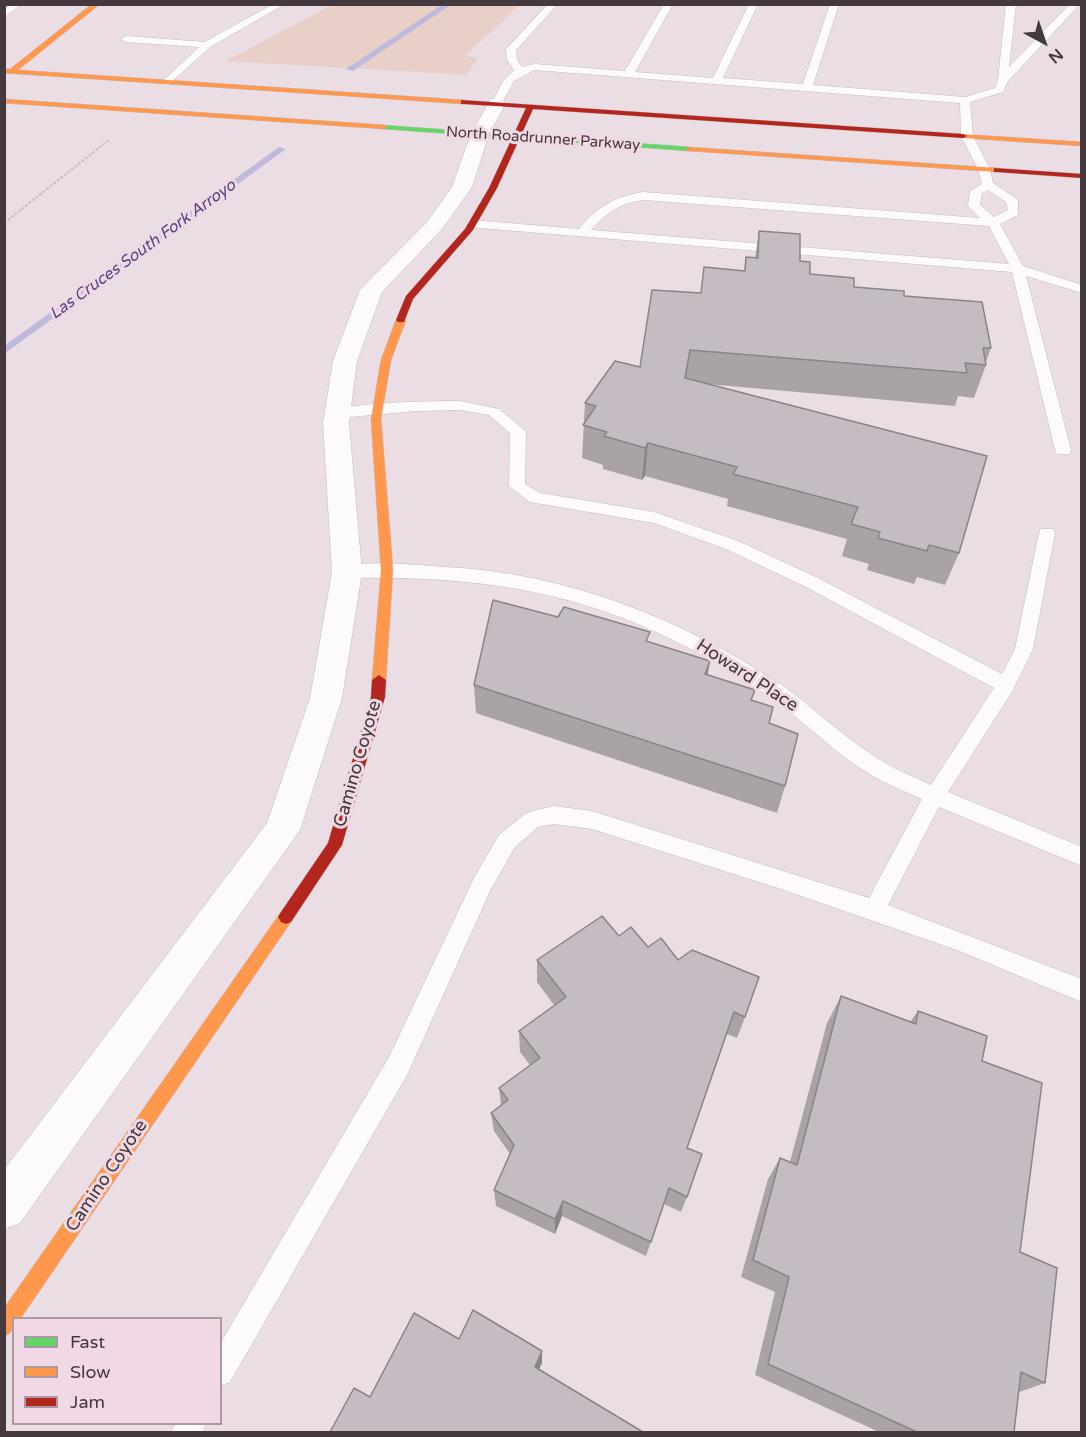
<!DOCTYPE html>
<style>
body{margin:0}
#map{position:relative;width:1086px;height:1437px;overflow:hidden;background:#eadee4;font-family:"Varela Round",sans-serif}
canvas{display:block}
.frame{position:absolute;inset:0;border:6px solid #43393e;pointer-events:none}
.legend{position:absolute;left:12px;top:1317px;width:210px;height:108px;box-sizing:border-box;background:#f0d8e4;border:2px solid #ab98a2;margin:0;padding:8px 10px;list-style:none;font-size:18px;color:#43393e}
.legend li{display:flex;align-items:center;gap:12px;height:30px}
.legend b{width:30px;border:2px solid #ab98a2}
.north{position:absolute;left:1014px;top:12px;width:60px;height:60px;-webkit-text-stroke:4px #f0d8e4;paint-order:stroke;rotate:140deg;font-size:16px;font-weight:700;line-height:24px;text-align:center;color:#43393e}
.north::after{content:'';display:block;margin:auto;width:21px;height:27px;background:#43393e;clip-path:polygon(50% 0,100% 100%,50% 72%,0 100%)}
</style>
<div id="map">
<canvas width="1086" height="1437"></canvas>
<div class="frame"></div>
<ul class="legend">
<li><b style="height:8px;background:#63d668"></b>Fast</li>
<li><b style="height:8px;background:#ff974d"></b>Slow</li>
<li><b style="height:8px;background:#b3261e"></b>Jam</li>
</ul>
<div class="north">N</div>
</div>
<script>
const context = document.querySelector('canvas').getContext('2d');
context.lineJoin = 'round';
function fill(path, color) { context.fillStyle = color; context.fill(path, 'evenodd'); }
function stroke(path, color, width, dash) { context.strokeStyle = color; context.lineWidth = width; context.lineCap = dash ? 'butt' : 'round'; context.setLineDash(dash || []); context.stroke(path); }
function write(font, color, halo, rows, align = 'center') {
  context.font = font + ' "Varela Round",sans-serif'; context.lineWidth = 6; context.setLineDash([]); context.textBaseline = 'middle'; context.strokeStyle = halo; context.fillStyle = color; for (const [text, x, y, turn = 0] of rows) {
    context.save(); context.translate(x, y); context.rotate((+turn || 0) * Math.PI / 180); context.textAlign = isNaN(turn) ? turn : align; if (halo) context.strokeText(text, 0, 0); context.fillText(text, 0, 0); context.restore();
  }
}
fill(new Path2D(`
 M 334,4 L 520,4 L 520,5 L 465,56 L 478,58 L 467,75 L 225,61 Z`), '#e8d0c9');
fill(new Path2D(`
 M 443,4 L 452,4 L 353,71 L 346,69 Z
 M 279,147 L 286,149 L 4,354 L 4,346 Z`), '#bfbadc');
const lane = new Path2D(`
 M 11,4 L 22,4 L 4,17 L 4,9 Z
 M 273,4 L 285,4 L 210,47 L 168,85 L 164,84 L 164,80 L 199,47 L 126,42 L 121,39 L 126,36 L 205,42 Z
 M 548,4 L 558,4 L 516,50 L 517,60 L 522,67 L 534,64 L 625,71 L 664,4 L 673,4 L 635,72 L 713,78 L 749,4 L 758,4 L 723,78 L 803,84 L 830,4 L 839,4 L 813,85 L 965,97 L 995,88 L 998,80 L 1006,4 L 1016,4 L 1009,67 L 1070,4 L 1080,4 L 1008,81 L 1003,92 L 970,102 L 973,136 L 990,169 L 993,183 L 1018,200 L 1018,215 L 1000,224 L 1023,266 L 1082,285 L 1082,293 L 1026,276 L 1071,450 L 1069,454 L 1057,454 L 1055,450 L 1012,272 L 468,227 L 468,221 L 472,220 L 579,229 C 597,207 614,197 643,192 L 980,218 L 968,206 L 970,191 L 982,184 L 978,169 L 961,136 L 960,103 L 534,70 L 514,81 L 501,105 L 493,105 L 492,103 L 503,81 L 514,70 L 507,60 L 506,49 ZM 988,190 L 1006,202 L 1008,210 L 994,217 L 980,205 L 982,193 ZM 643,200 L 989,226 L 1009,264 L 591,230 C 606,213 620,203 643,200 Z
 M 460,401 L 499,409 L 523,429 L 526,432 L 525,484 L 540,493 L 654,512 L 738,541 L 818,578 L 1002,674 L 1015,649 L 1039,533 L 1041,529 L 1053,529 L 1055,533 L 1033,649 L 1013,690 L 948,792 L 1082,847 L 1082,866 L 939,807 L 888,905 L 1082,979 L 1082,1002 L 957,950 L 778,888 L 592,829 L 554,824 L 538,827 L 515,847 L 491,889 L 407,1075 L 230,1382 L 220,1386 L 220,1344 L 389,1057 L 475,876 L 499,835 L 525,814 L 532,811 L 554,806 L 592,811 L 869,898 L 922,799 C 901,790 877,780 857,766 C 825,744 797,715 764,693 C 625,600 512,575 347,578 L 338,572 L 341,568 C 369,559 415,565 445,567 C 566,573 680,618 780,684 C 812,706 841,735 874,756 C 891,768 912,776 931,785 L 994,688 L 806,587 L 726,549 L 654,523 L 530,502 L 509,486 L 510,433 L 489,415 L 460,410 L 417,411 L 338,418 L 330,413 C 340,402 441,401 460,401 Z
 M 175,1424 L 206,1424 L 202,1432 L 171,1432 Z`);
const street = new Path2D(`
 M 497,98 L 506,103 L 489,134 L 472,187 L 442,229 L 382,292 L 357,361 L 349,423 L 362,572 L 342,698 L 300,830 L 20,1223 L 4,1229 L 4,1170 L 267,823 L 310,698 L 332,572 L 323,423 L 333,361 L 360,290 L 428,221 L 452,187 L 471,134 L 491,99 Z`);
const fast = new Path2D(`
 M 381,125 L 690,147 L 694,149 L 690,151 L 384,129 L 381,129 Z`);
const slow = new Path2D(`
 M 92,4 L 100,4 L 18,70 L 464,100 L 468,102 L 464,104 L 4,73 L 4,69 L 10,69 Z
 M 4,99 L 384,125 L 388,127 L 384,129 L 4,103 Z
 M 960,134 L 1082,142 L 1082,146 L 963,138 L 959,136 Z
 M 687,147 L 997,168 L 1001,170 L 997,172 L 690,151 L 687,151 Z
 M 401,317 L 406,320 L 391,360 L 381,419 L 393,570 L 386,680 L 379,685 L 372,680 L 381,570 L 371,419 L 381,360 L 396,320 Z
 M 286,910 L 291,912 L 294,917 L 291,922 L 21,1318 L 14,1318 C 14,1328 14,1332 4,1336 L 4,1308 L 281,912 Z`);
const jam = new Path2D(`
 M 461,100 L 963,134 L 967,136 L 963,138 L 533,109 L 497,188 L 473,230 L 413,299 L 404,322 L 398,322 L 396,320 L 406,296 L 465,229 L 489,188 L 526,108 L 464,104 L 461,104 Z
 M 994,168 L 1082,174 L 1082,178 L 997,172 L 994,172 Z
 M 379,675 L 386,680 L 385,697 L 342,845 L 291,922 L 286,924 L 281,922 L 278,917 L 281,912 L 328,843 L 371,697 L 372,680 Z`);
stroke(lane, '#c5babf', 1);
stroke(street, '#c5babf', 1);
stroke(fast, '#c5babf', 1);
stroke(slow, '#c5babf', 1);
stroke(jam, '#c5babf', 1);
stroke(new Path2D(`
 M 4,223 L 109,140`), '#c6c1c3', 2, [3, 1.5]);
fill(lane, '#fcfafb');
fill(street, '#fcfafb');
fill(fast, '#63d668');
fill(slow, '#ff974d');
fill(jam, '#b3261e');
fill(new Path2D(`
 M 759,231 L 800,261 L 810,274 L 854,287 L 904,296 L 991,348 L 986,362 L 986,365 L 974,398 L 958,396 L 955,406 L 707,384 L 959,553 L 945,585 L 917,577 L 914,584 L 867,570 L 869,564 L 842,556 L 847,539 L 727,506 L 728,499 L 645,476 L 642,480 L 603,469 L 603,465 L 582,458 L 585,403 L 640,367 L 701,293 L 744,271 L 746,257 L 755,258 Z
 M 707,675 L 752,700 L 769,723 L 785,786 L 777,813 L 476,713 L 474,685 Z
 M 619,936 L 678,960 L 745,1017 L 737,1038 L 727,1034 L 687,1148 L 687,1197 L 681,1212 L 664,1204 L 646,1256 L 562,1216 L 555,1234 L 496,1206 L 494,1190 L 510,1154 L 494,1131 L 491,1113 L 501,1105 L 499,1088 L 530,1065 L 520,1052 L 519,1031 L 554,1005 L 537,982 L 537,960 Z
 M 841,996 L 910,1022 L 918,1011 L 982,1061 L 1045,1383 L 1019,1392 L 1014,1432 L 879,1432 L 755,1375 L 775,1292 L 741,1277 L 768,1179 L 780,1158 L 790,1162 L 827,1023 Z`), '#a9a2a7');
fill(new Path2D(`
 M 648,443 L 645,476 L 642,480 L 645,448 Z
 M 710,661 L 705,689 L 705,674 Z
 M 563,1201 L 562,1216 L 555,1234 L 555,1219 Z
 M 542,1351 L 542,1363 L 535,1378 L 535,1367 Z`), '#898488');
const building = new Path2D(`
 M 759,231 L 800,234 L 800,261 L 810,262 L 810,274 L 854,278 L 854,287 L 904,291 L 904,296 L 982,302 L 991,348 L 983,348 L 986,365 L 965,363 L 967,373 L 690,350 L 685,378 L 987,456 L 959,553 L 929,545 L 927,551 L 878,538 L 880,532 L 851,524 L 858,507 L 733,474 L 737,467 L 648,443 L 645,448 L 604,436 L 607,432 L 583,425 L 596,406 L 585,403 L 615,361 L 640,367 L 652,290 L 701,293 L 704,267 L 745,271 L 746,257 L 758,258 Z
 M 493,600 L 558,617 L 564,607 L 650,632 L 646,641 L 710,661 L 705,674 L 755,690 L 751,700 L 773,707 L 769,723 L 798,734 L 785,786 L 474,685 Z
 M 602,916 L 619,936 L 631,927 L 648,947 L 661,938 L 678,960 L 692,950 L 759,977 L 745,1017 L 734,1012 L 687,1148 L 702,1154 L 687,1197 L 669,1188 L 651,1242 L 563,1201 L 555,1219 L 494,1190 L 514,1145 L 491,1113 L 508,1100 L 499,1088 L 540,1058 L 519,1031 L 566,997 L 537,960 Z
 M 841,996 L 916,1024 L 918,1011 L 987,1036 L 982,1061 L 1042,1083 L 1020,1252 L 1057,1268 L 1045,1383 L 1021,1372 L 1014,1432 L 917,1432 L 768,1364 L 789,1277 L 753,1260 L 780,1158 L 797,1165 Z
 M 473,1310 L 542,1351 L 535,1367 L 643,1432 L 330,1432 L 354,1388 L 370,1397 L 414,1313 L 459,1339 Z`);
fill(building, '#c4bcc2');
stroke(building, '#898488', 1.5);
write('15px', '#43393e', '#f0d8e4', [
 ["North Roadrunner Parkway",543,139,4]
]);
write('italic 16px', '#4f4783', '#f0d8e4', [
 ["Las Cruces South Fork Arroyo",143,250,-36]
]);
write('18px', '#43393e', '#f0d8e4', [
 ["Howard Place",747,676,33],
 ["Camino Coyote",358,764,-74],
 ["Camino Coyote",107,1176,-56]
]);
</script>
